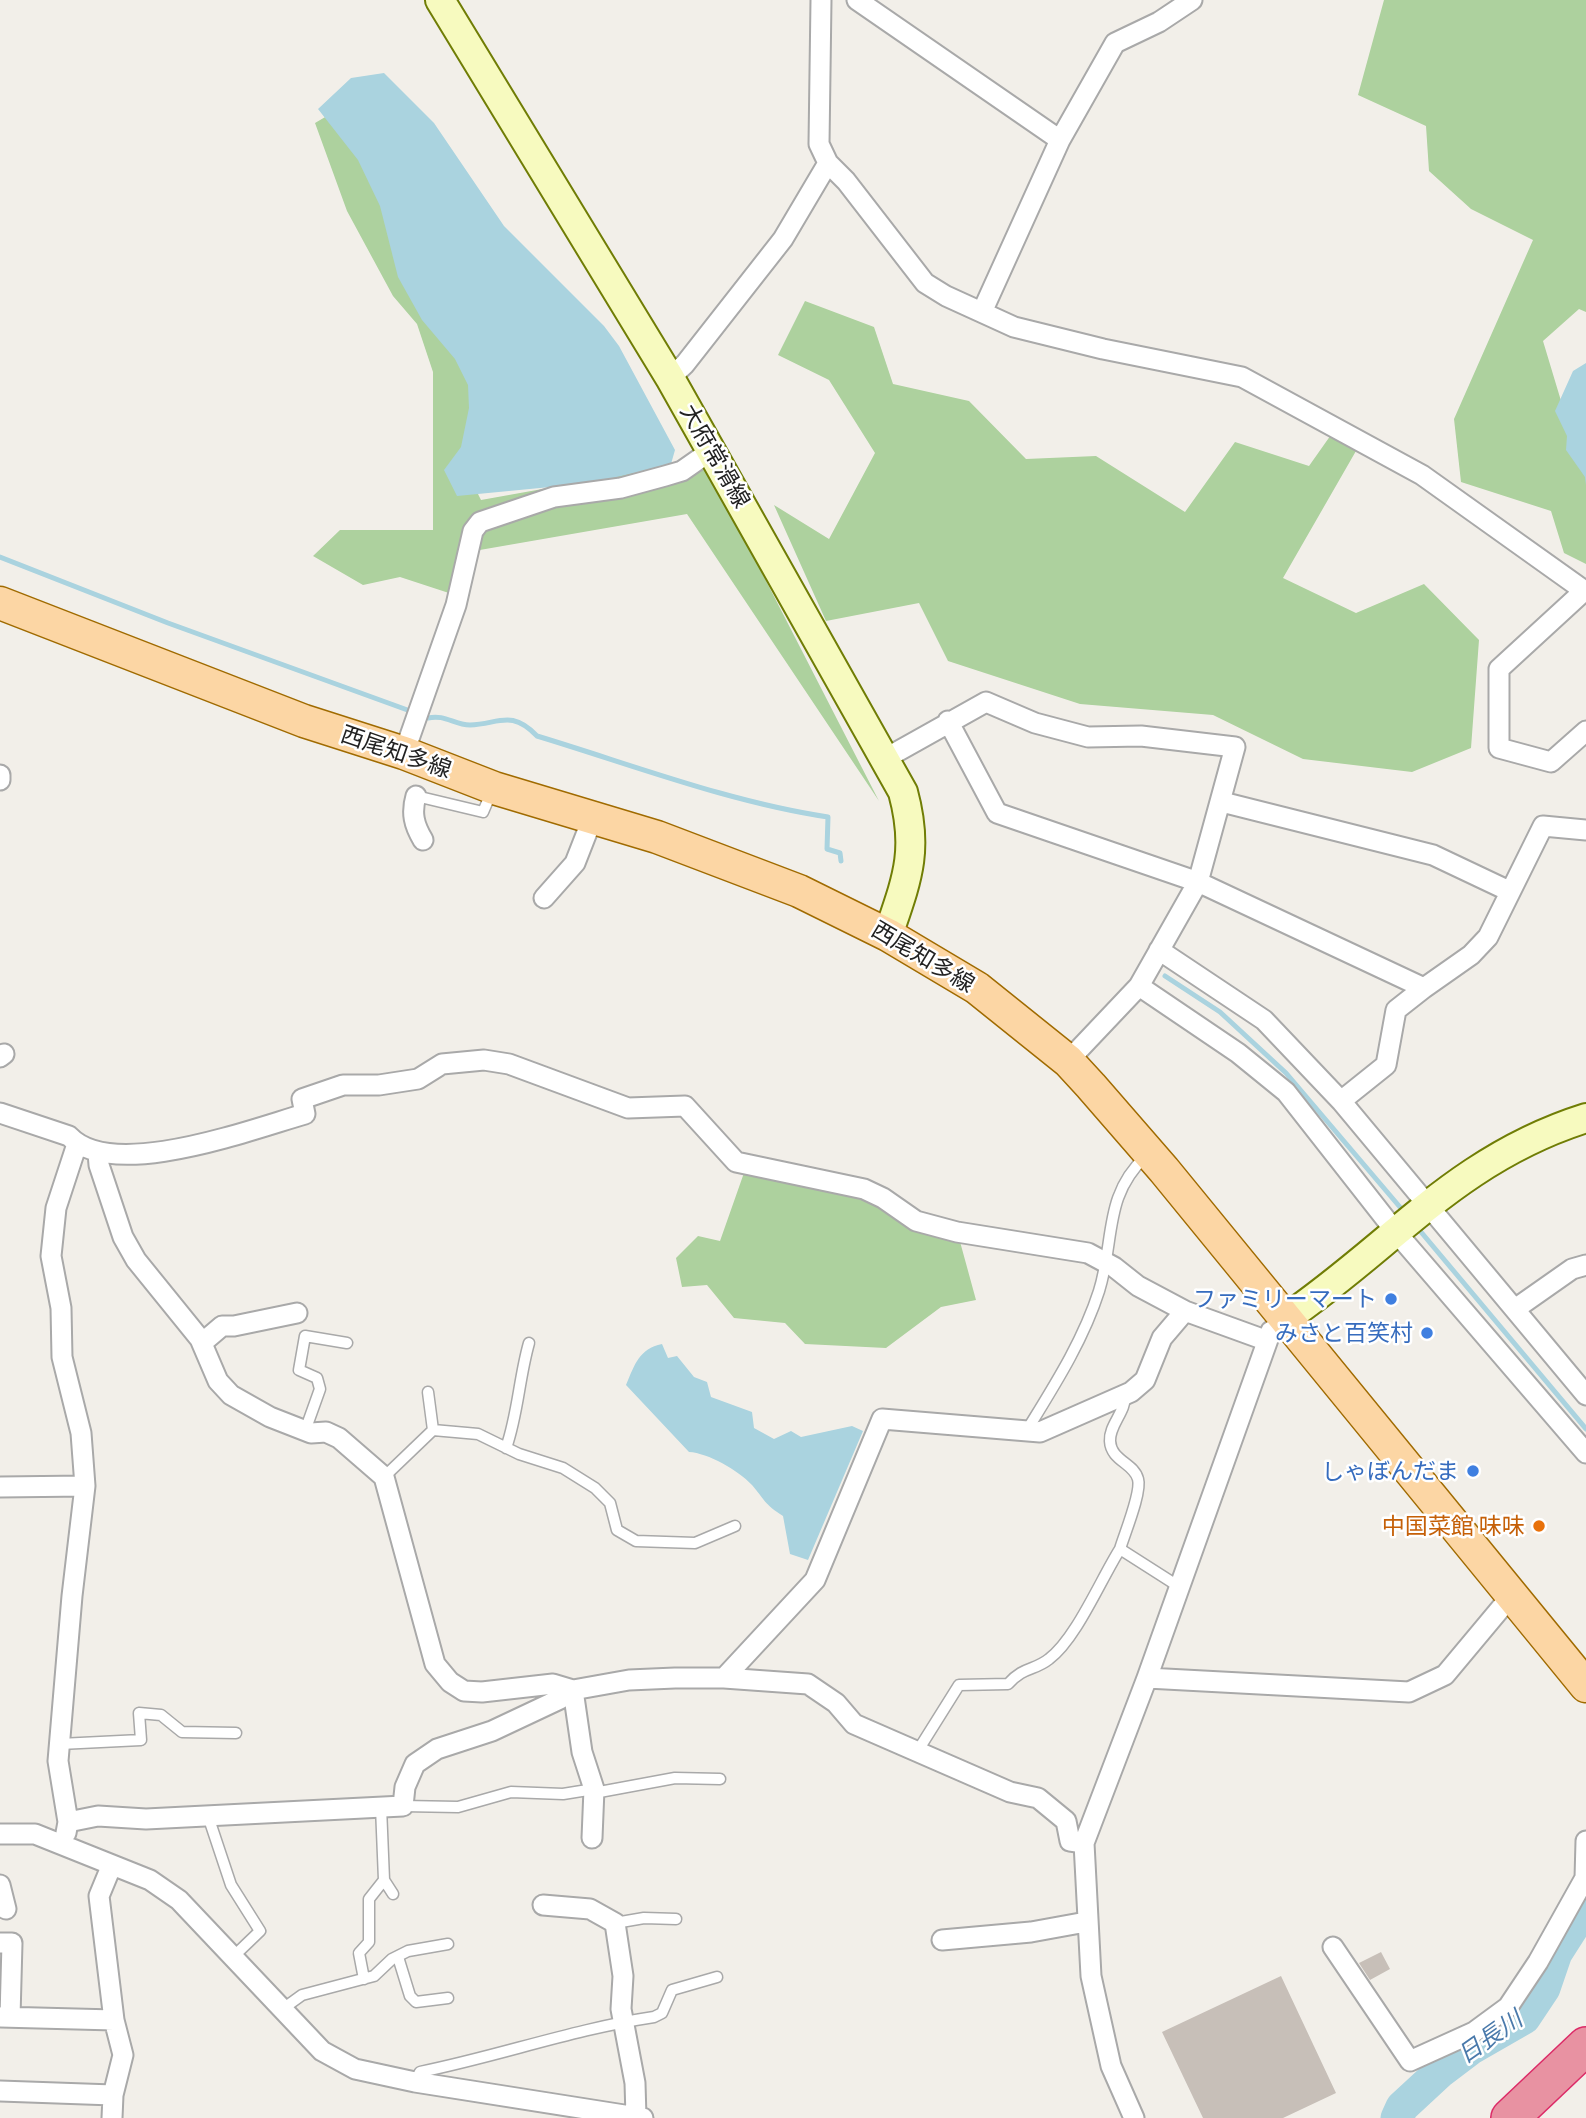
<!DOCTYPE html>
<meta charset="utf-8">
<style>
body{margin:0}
canvas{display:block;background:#f2efe9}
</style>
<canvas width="1586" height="2118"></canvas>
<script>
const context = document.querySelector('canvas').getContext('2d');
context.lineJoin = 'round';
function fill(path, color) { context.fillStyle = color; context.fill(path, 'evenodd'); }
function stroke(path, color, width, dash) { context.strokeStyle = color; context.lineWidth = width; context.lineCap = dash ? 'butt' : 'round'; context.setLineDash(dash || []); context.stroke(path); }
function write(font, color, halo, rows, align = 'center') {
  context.font = font + ' Ubuntu,"Noto Sans JP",sans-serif'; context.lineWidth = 5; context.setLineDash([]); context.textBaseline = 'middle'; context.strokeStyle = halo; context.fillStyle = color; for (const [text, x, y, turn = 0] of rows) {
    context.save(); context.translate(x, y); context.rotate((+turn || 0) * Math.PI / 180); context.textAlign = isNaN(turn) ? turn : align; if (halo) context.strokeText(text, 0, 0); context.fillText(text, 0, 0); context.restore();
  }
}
fill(new Path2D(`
 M 1384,0 L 1586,0 L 1586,312 L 1579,309 L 1543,341 L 1577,454 L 1586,465 L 1586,564 L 1564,553 L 1551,511 L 1461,482 L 1454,419 L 1533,240 L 1471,209 L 1429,171 L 1426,126 L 1358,95 Z
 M 332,113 L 398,213 L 483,403 L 469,476 L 481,500 L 704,460 L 879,801 L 687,514 L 474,551 L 455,595 L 400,577 L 363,585 L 313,556 L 340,530 L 433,530 L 433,372 L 417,324 L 393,296 L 347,211 L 315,123 Z
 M 805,301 L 874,327 L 893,384 L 969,401 L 1026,459 L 1096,456 L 1185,512 L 1235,442 L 1309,466 L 1333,432 L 1360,444 L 1283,578 L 1356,613 L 1424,584 L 1479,640 L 1471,748 L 1412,772 L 1303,759 L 1213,715 L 1080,704 L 948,661 L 919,603 L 826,621 L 774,505 L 829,539 L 875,453 L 829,380 L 778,355 Z
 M 745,1170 L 854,1179 L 959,1238 L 976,1300 L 941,1307 L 886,1348 L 805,1344 L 785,1323 L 734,1318 L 707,1285 L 682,1287 L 676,1258 L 698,1236 L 720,1241 Z`), '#add19e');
fill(new Path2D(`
 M 384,73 L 434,123 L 504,226 L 604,326 L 619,346 L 675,450 L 671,464 L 592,483 L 457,496 L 444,470 L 461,447 L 469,408 L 468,385 L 455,359 L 422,320 L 398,277 L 380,206 L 358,160 L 318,109 L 351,78 Z
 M 1586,363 L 1586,485 L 1585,477 L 1566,450 L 1567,436 L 1555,411 L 1573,371 Z
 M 662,1344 L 668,1358 L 677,1356 L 694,1377 L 707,1382 L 711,1397 L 752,1412 L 754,1428 L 774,1439 L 791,1431 L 801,1437 L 852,1426 L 863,1431 L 808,1560 L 790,1554 L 783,1516 C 764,1504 765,1500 752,1485 C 738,1470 708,1453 689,1452 L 626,1385 C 635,1364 639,1349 662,1344 Z`), '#aad3df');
stroke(new Path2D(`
 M 0,557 L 168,623 L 413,712
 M 422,716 L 428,718 C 445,714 454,725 470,725 C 499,724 511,709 537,736 C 633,765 729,802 828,817 L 827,849 L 840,853 L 841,861
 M 1165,976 L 1220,1012 L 1286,1073 L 1405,1213
 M 1416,1226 L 1586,1429`), '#aad3df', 5);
stroke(new Path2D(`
 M 1397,2118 L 1402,2107 L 1441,2071 L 1470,2049 L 1524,2018 L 1544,1988 L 1556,1953 L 1586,1906`), '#aad3df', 33);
fill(new Path2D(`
 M 1381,1952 L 1390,1969 L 1370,1980 L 1359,1963 Z
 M 1281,1976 L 1336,2093 L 1283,2118 L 1203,2118 L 1162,2032 Z`), '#c7bfb8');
const lane = new Path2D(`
 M 416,796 L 483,812 L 492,791
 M 433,1430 L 478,1434 L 519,1454 L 563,1468 L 595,1488 L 610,1503 L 617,1530 L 636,1541 L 695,1543 L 735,1526
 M 1027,1430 C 1054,1386 1083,1341 1099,1291 C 1115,1240 1103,1196 1146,1156
 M 305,1431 L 320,1389 L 317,1378 L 299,1370 L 305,1336 L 347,1343
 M 506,1448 C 518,1414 519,1378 529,1343
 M 384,1477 L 433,1430 L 428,1392
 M 1120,1549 C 1124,1535 1142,1492 1138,1479 C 1134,1463 1111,1461 1110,1441 C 1109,1425 1126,1412 1125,1395
 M 60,1744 L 141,1740 L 139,1713 L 161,1715 L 182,1732 L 236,1733
 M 917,1752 L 959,1685 L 1008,1684 C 1024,1666 1034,1671 1049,1659 C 1076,1639 1101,1579 1120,1549 L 1178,1586
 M 594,1793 L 675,1778 L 720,1779
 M 403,1806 L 458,1807 L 511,1792 L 563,1794 L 594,1789
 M 381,1807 L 384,1880 L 393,1894
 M 208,1816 L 231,1885 L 260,1931 L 234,1956
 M 615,1923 L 644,1918 L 676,1919
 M 398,1957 L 410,1996 L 416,2002 L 448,1998
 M 364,1979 L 359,1953 L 369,1942 L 369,1899 L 384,1880
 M 284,2008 L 302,1995 L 374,1976 L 392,1959 L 408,1951 L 448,1944
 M 415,2082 L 420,2072 C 499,2056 574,2029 654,2017 L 662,2013 L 672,1990 L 717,1977`);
const street = new Path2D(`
 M 821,0 L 819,144 L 828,163 L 846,181 L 925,283 L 946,296 L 1014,327 L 1103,349 L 1242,377 L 1422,475 L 1586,592
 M 857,0 L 1060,140
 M 982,312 L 1060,140 L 1115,43 L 1159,22 L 1192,0
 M 670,378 L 685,364 L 783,239 L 828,163
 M 1584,591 L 1499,669 L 1499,748 L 1551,762 L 1586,731
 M 948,721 L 997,813 L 1198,882 L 1424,988 L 1471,955 L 1488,937 L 1543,826 L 1586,830
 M 404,753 L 456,605 L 473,531 L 480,522 L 554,497 L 621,488 L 665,476 L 682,471 L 712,450
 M 886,758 L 986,702 L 1035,723 L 1088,737 L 1141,736 L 1235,747 L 1198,882 L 1139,986 L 1068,1061
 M 0,775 L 0,780
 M 416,796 C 411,813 414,825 423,840
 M 1222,802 L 1433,855 L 1509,891
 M 544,898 L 575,863 L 593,817
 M 1159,950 L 1264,1020 L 1341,1101 L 1586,1395
 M 1139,986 L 1238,1053 L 1286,1092 L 1395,1231 L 1586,1453
 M 0,1057 L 4,1054
 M 1341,1101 L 1386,1065 L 1396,1010 L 1424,988
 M 0,1113 L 69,1136 C 112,1182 252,1129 305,1114 L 302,1099 L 343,1085 L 379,1085 L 418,1079 L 442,1064 L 484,1060 L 509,1064 L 628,1108 L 685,1106 L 736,1162 L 864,1189 L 883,1198 L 916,1221 L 957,1232 L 1088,1253 L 1114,1267 L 1138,1286 L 1185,1311 L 1265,1340
 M 98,1153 L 99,1165 L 123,1237 L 136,1260 L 200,1339 L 218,1381 L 231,1395 L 270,1417 L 311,1433 L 326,1432 L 339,1438 L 384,1477 L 435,1664 L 450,1682 L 464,1691 L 482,1692 L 553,1684 L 573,1690 L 629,1680 L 675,1678 L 724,1678 L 808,1684 L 836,1703 L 854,1724 L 1010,1792 L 1038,1798 L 1066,1821 L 1070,1841 L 1084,1843
 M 1515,1309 L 1572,1269 L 1586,1265
 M 202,1343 L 222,1326 L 234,1326 L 297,1313
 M 0,1487 L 85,1486
 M 724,1678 L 815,1580 L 882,1419 L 1040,1432 L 1131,1392 L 1145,1380 L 1162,1338 L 1185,1311
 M 1147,1678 L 1409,1692 L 1445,1675 L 1511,1596
 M 573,1690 L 582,1752 L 594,1789 L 592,1838
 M 68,1822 L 58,1761 L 72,1596 L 85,1486 L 81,1433 L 62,1357 L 61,1308 L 51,1256 L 56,1208 L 77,1144
 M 66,1833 L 68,1822 L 98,1816 L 146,1819 L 403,1806 L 405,1787 L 415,1764 L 437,1749 L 492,1731 L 560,1699 L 565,1690
 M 0,1834 L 35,1834 L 150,1880 L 179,1900 L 322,2051 L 355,2069 L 415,2082 L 643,2118
 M 111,1867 L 99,1896 L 114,2020 L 123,2055 L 113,2095 L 112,2118
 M 0,1885 L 6,1909
 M 543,1905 L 590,1909 L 615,1923 L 623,1976 L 621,2009 L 635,2083 L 636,2117
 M 942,1940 L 1031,1932 L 1086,1922
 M 0,1943 L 12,1943 L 10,2017
 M 1333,1947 L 1410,2061 L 1474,2032 L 1508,2007 L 1538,1962 L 1585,1878 L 1586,1841
 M 0,2017 L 114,2020
 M 0,2091 L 113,2095
 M 1134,2118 L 1111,2066 L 1091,1976 L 1084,1843 L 1147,1678 L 1271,1331`);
const secondary = new Path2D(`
 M 440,0 L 670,378 L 903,792 C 919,851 907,879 888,935
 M 1285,1319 C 1391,1247 1456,1159 1586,1118`);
const primary = new Path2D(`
 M 0,603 L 304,721 L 404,753 L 494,788 L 657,837 L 799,891 L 888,935 L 977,988 L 1068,1061 L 1091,1086 L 1164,1170 L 1586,1686`);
const highway = new Path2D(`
 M 1510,2118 L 1586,2046`);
stroke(lane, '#a9a9a9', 13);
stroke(street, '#a9a9a9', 23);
stroke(secondary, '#707d05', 32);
stroke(primary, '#a06b00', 35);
stroke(highway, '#dc2a67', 40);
stroke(lane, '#fff', 10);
stroke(street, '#fff', 19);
stroke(secondary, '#f7fabf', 28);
stroke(primary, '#fcd6a4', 32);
stroke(highway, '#e892a2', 37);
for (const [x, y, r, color] of [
 [1391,1299,7,"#3f7fe0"],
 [1427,1333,7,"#3f7fe0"],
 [1473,1471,7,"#3f7fe0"],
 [1539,1526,7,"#e8710a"]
]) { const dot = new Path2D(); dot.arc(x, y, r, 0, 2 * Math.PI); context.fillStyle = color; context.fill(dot); stroke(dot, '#fff', 2.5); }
write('23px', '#222', '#fff', [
 ["大府常滑線",715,456,60],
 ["西尾知多線",396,752,19],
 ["西尾知多線",923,957,31]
]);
write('23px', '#366cbe', '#fff', [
 ["ファミリーマート",1377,1299],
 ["みさと百笑村",1413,1333],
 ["しゃぼんだま",1459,1471]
], 'right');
write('23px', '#c56008', '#fff', [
 ["中国菜館 味味",1525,1526]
], 'right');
write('italic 24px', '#4a7aab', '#fff', [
 ["日長川",1490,2037,-35]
]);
</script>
